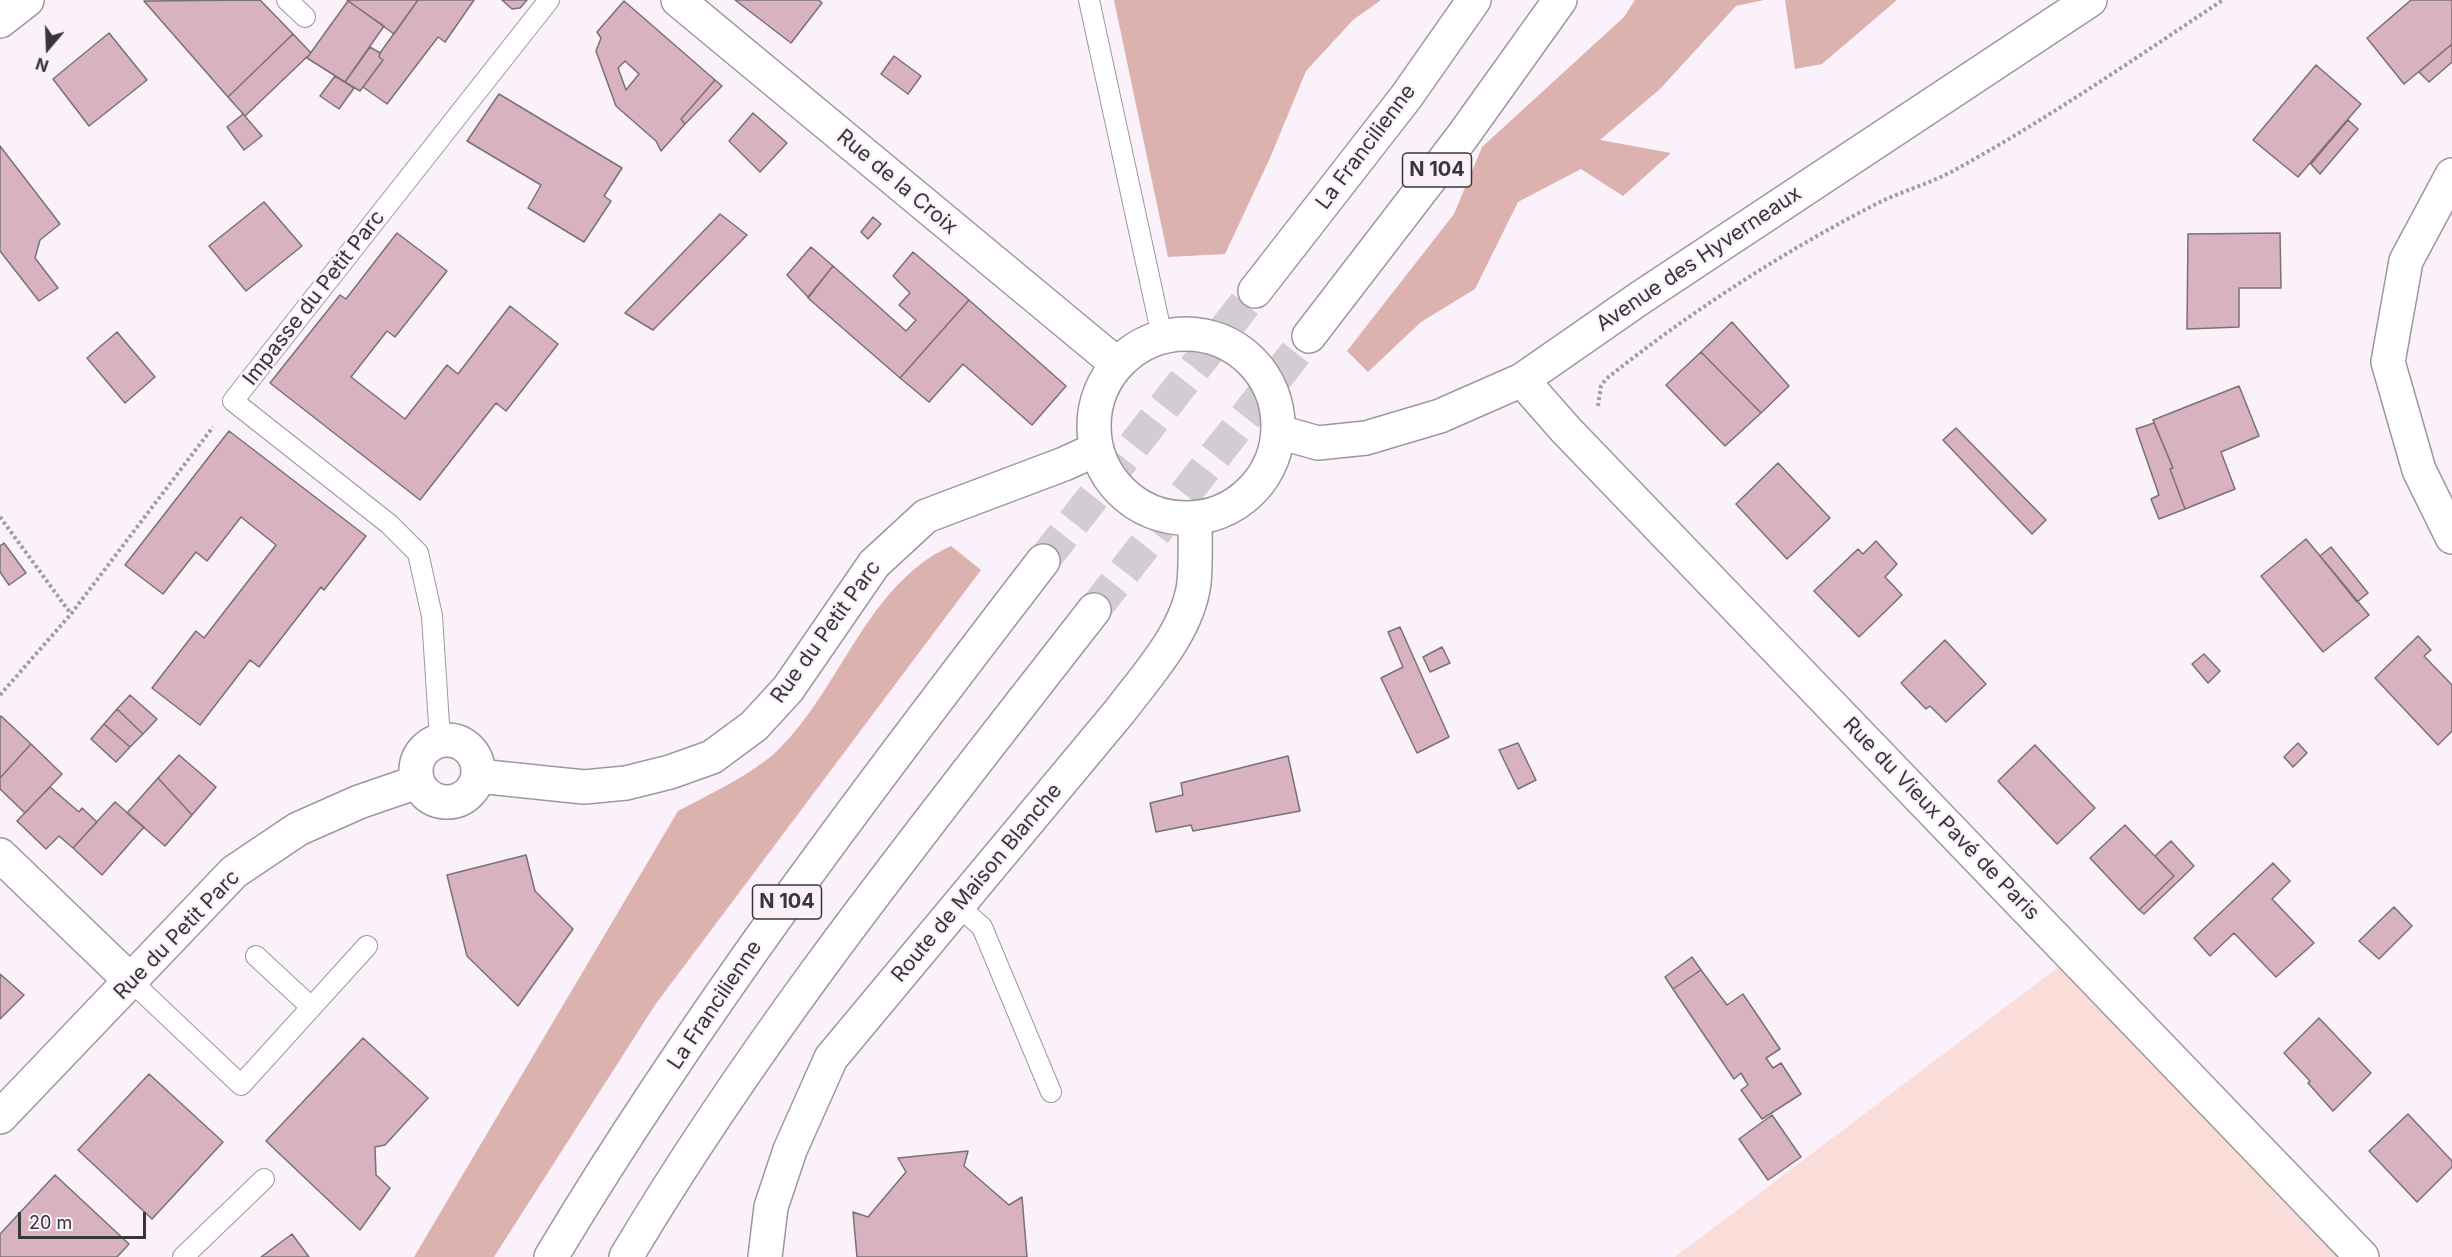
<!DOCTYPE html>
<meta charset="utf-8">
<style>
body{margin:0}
#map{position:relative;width:2452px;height:1257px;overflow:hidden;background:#faf1fa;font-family:Inter,sans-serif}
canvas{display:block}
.north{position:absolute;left:18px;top:18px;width:60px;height:60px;-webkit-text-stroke:4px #faf1fa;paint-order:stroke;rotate:199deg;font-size:16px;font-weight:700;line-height:24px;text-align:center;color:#393639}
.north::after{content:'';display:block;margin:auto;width:21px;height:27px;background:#393639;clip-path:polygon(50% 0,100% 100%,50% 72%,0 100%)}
.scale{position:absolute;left:18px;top:1212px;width:128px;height:27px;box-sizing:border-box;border:3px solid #393639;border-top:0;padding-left:8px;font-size:18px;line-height:21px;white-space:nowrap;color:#393639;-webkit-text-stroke:4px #faf1fa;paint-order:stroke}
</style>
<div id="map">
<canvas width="2452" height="1257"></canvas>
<div class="north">N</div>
<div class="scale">20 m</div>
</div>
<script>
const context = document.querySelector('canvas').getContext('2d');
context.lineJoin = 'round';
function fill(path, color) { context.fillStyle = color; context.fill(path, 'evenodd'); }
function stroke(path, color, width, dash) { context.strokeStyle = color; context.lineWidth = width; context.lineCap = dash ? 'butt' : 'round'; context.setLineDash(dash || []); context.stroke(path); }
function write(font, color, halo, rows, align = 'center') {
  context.font = font + ' Inter,sans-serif'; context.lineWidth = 4.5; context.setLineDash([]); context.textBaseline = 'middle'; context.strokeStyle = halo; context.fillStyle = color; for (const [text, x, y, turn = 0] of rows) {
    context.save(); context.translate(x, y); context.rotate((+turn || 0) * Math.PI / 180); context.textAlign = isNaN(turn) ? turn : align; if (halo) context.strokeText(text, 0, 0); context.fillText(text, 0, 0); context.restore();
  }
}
fill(new Path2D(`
 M 2072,957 L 2369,1257 L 1675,1257 Z`), '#fadcd8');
fill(new Path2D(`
 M 1114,0 L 1381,0 L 1353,20 L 1306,71 L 1270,158 L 1225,254 L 1168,257 Z
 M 1635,0 L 1764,0 L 1736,6 L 1660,89 L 1600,140 L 1671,153 L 1623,196 L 1581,169 L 1518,202 L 1475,289 L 1421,322 L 1368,372 L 1347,351 L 1454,214 L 1482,147 L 1624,17 Z
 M 1785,0 L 1897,0 L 1822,64 L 1795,69 Z
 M 951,546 L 981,570 L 655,1005 L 494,1257 L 414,1257 L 678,811 C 708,795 755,773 779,749 C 842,687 867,584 951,546 Z`), '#dbb2ad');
const building = new Path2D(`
 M 260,0 L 293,34 L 228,97 L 144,1 Z
 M 347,0 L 418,0 L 394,34 Z
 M 418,0 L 474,0 L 445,42 L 438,37 L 387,104 L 363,87 L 383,60 L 379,57 L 380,53 Z
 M 502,0 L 527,0 L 520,8 L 512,9 Z
 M 735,0 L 819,0 L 822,3 L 791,43 Z
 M 2411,0 L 2452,0 L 2452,44 L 2404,84 L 2367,38 Z
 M 348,1 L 384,26 L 345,82 L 307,58 Z
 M 624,1 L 715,80 L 681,119 L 685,124 L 661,151 L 656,141 L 616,106 L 596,51 L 601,38 L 597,32 ZM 625,61 L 639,74 L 626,90 L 618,68 Z
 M 109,33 L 147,80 L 89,126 L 53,79 Z
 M 293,34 L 311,53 L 245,116 L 228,97 Z
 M 2452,44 L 2452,62 L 2429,82 L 2419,72 Z
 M 370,47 L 380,53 L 379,57 L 383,60 L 360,91 L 345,82 Z
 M 894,56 L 921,76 L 908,94 L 881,74 Z
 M 2316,65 L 2361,104 L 2298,177 L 2253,140 Z
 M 335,76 L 354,88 L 339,109 L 320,96 Z
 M 715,80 L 722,86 L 685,124 L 681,119 Z
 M 499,94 L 622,168 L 604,196 L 611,201 L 584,242 L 528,208 L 541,185 L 467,141 Z
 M 753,113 L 787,143 L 760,172 L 729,141 Z
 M 243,114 L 262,136 L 244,150 L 227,127 Z
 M 2348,120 L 2358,129 L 2320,174 L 2311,164 Z
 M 0,146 L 60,224 L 40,240 L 35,258 L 58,288 L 39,301 L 0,251 Z
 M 264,202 L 302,246 L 246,291 L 209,246 Z
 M 720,214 L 747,235 L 653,330 L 625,313 Z
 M 873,217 L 881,224 L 868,239 L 861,232 Z
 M 397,233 L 447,271 L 395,337 L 387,331 L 351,377 L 405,419 L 447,365 L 458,374 L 510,306 L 558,344 L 506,411 L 496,403 L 420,500 L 270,383 L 340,295 L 346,299 Z
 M 2280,233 L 2281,288 L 2239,288 L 2239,327 L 2187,329 L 2188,234 Z
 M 811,247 L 833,266 L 808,297 L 787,275 Z
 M 913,252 L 969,300 L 900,378 L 808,298 L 833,266 L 906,331 L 916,320 L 899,305 L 910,293 L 893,276 Z
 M 969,300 L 1066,386 L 1032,425 L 963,364 L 929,402 L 900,378 Z
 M 1732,322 L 1789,386 L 1761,413 L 1701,352 Z
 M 117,332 L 155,377 L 125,403 L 87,358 Z
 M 1701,352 L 1761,413 L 1725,446 L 1666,385 Z
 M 2239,386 L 2259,436 L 2221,452 L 2235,489 L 2185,509 L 2170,469 L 2173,468 L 2153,420 Z
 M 2154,423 L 2173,468 L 2170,469 L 2185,509 L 2159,519 L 2151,499 L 2159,495 L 2136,429 Z
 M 1956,428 L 2046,520 L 2032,534 L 1943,440 Z
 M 229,431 L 366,536 L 324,590 L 321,587 L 259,667 L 250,660 L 200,725 L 152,688 L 196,631 L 204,638 L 276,545 L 241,517 L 207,561 L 196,552 L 163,594 L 125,565 Z
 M 1778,463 L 1830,518 L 1787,559 L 1736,504 Z
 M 2306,539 L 2369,615 L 2323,652 L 2261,576 Z
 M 1876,541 L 1897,564 L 1885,577 L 1902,595 L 1859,637 L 1814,591 L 1858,549 L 1863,554 Z
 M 4,543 L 26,573 L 9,585 L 0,572 L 0,546 Z
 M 2331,547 L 2368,593 L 2357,602 L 2320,556 Z
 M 1400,627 L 1449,737 L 1417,753 L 1381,678 L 1403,667 L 1388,632 Z
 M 2418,636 L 2431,650 L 2424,656 L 2452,685 L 2452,731 L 2438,745 L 2375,678 Z
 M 1945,640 L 1986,684 L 1946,722 L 1930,706 L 1926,709 L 1901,683 Z
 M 1442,647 L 1450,663 L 1430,672 L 1423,657 Z
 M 2204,654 L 2220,671 L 2208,683 L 2192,664 Z
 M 130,695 L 157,719 L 143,734 L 117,709 Z
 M 117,709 L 143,734 L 130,747 L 104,724 Z
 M 1,716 L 31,744 L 0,778 L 0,717 Z
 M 104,724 L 130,747 L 116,762 L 91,739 Z
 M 1518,743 L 1536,780 L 1518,789 L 1499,750 Z
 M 2298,743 L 2307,753 L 2293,767 L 2284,757 Z
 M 31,744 L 62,774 L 25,813 L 0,789 L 0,778 Z
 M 2035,745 L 2095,808 L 2057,844 L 1998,781 Z
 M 179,755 L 216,787 L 192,815 L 158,778 Z
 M 1288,756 L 1300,811 L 1193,831 L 1191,825 L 1156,832 L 1150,803 L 1183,795 L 1181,783 Z
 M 158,778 L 192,815 L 165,846 L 127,813 Z
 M 50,787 L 79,812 L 82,808 L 97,822 L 73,848 L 59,836 L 46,849 L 17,821 Z
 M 115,802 L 144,827 L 102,875 L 73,848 Z
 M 2125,825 L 2174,876 L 2139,910 L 2090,858 Z
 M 2171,841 L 2194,866 L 2144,914 L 2139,910 L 2174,876 L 2155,856 Z
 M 526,855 L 535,891 L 573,929 L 518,1006 L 467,956 L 447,875 Z
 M 2273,863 L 2290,881 L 2272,899 L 2314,943 L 2276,977 L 2234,933 L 2210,956 L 2194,938 Z
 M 2394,907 L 2412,926 L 2379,959 L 2359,941 Z
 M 1692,957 L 1701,970 L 1673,989 L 1665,977 Z
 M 1701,970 L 1727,1005 L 1743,994 L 1780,1049 L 1766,1058 L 1773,1068 L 1781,1063 L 1801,1094 L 1762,1119 L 1741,1090 L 1748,1085 L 1741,1073 L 1734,1079 L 1673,989 Z
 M 0,974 L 24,995 L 0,1019 Z
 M 2319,1018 L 2371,1073 L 2333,1111 L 2308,1083 L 2310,1081 L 2284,1053 Z
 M 363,1038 L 428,1098 L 385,1145 L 375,1147 L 376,1175 L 390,1188 L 360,1230 L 266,1141 Z
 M 149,1074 L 223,1142 L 152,1219 L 78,1150 Z
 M 2408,1114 L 2452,1161 L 2452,1167 L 2417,1202 L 2369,1151 Z
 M 1772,1115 L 1801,1157 L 1768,1180 L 1739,1139 Z
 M 968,1151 L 964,1166 L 1009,1205 L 1022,1197 L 1027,1257 L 857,1257 L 853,1212 L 868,1217 L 906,1172 L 898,1158 Z
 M 55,1175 L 129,1244 L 117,1257 L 0,1257 L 0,1234 Z
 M 292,1234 L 309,1257 L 261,1257 Z`);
fill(building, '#d9b2c0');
stroke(building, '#7b7074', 1.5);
stroke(new Path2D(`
 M 1043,561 L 1255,291
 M 1094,610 L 1309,336`), '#d3ccd3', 33, [33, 16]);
const lane = new Path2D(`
 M 287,0 L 305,17
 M 1089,0 L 1162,336
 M 440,740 L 432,616 L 418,553 L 389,524 L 233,401 L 549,0
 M 958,906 L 982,927 L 1051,1092
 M 256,956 L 311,1007
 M 132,982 L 241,1085 L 367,946
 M 183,1257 L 264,1179`);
const street = new Path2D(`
 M 2452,175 L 2406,261 L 2388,362 L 2419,470 L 2452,537
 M 1522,380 L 1566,430 L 2362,1257
 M 0,855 L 132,982
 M 765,1257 L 771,1207 L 790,1150 L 831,1058 L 1120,711 C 1148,674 1188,631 1194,583 C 1196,562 1195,539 1195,518`);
const secondary = new Path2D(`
 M 678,0 L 1117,364
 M 0,21 L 27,0
 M1094 426a92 92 0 1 1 184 0a92 92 0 1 1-184 0Z
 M 1279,432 L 1318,443 L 1366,438 L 1440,416 L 1522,380 L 1640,298 L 2090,0
 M416 771a31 31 0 1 1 62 0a31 31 0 1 1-62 0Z
 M 478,776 L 584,787 L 626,783 L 670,772 L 712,757 L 754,726 L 788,689 L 874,564 L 926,516 L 1064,464 L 1097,449
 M 0,1117 L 234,872 L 298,829 L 359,802 L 417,782`);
const highway = new Path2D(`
 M 1255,291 L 1406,97 L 1474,0
 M 1309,336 L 1462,137 L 1560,0
 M 551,1257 C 697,1013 870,786 1043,561
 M 626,1257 C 762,1028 931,820 1094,610`);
stroke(lane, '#9f979f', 22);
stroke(street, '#9f979f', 36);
stroke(secondary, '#9f979f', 36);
stroke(highway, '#9f979f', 36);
stroke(new Path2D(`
 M 1598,406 L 1601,386 L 1606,379 C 1690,312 1784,251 1880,202 C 1903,191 1928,184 1951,172 C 2045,121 2134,59 2223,0
 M 0,517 L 71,614
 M 0,695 L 71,614 L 213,427`), '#a29ba2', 4, [3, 3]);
stroke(lane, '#fff', 20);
stroke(street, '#fff', 33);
stroke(secondary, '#fff', 33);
stroke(highway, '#fff', 33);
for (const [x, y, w] of [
 [1437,170,69],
 [787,902,69]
]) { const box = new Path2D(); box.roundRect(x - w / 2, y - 17, w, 34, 4.5); context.fillStyle = '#faf1fa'; context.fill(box); stroke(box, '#393639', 1.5); }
write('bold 20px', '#393639', null, [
 ["N 104",1437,170],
 ["N 104",787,902]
]);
write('21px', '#393639', '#faf1fa', [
 ["La Francilienne",1366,147,-53],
 ["Rue de la Croix",897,182,40],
 ["Avenue des Hyverneaux",1699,259,-34],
 ["Impasse du Petit Parc",314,298,-52],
 ["Rue du Petit Parc",826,632,-54],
 ["Rue du Vieux Pavé de Paris",1941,819,46],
 ["Route de Maison Blanche",977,883,-50],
 ["Rue du Petit Parc",177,935,-46],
 ["La Francilienne",715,1005,-56]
]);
</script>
